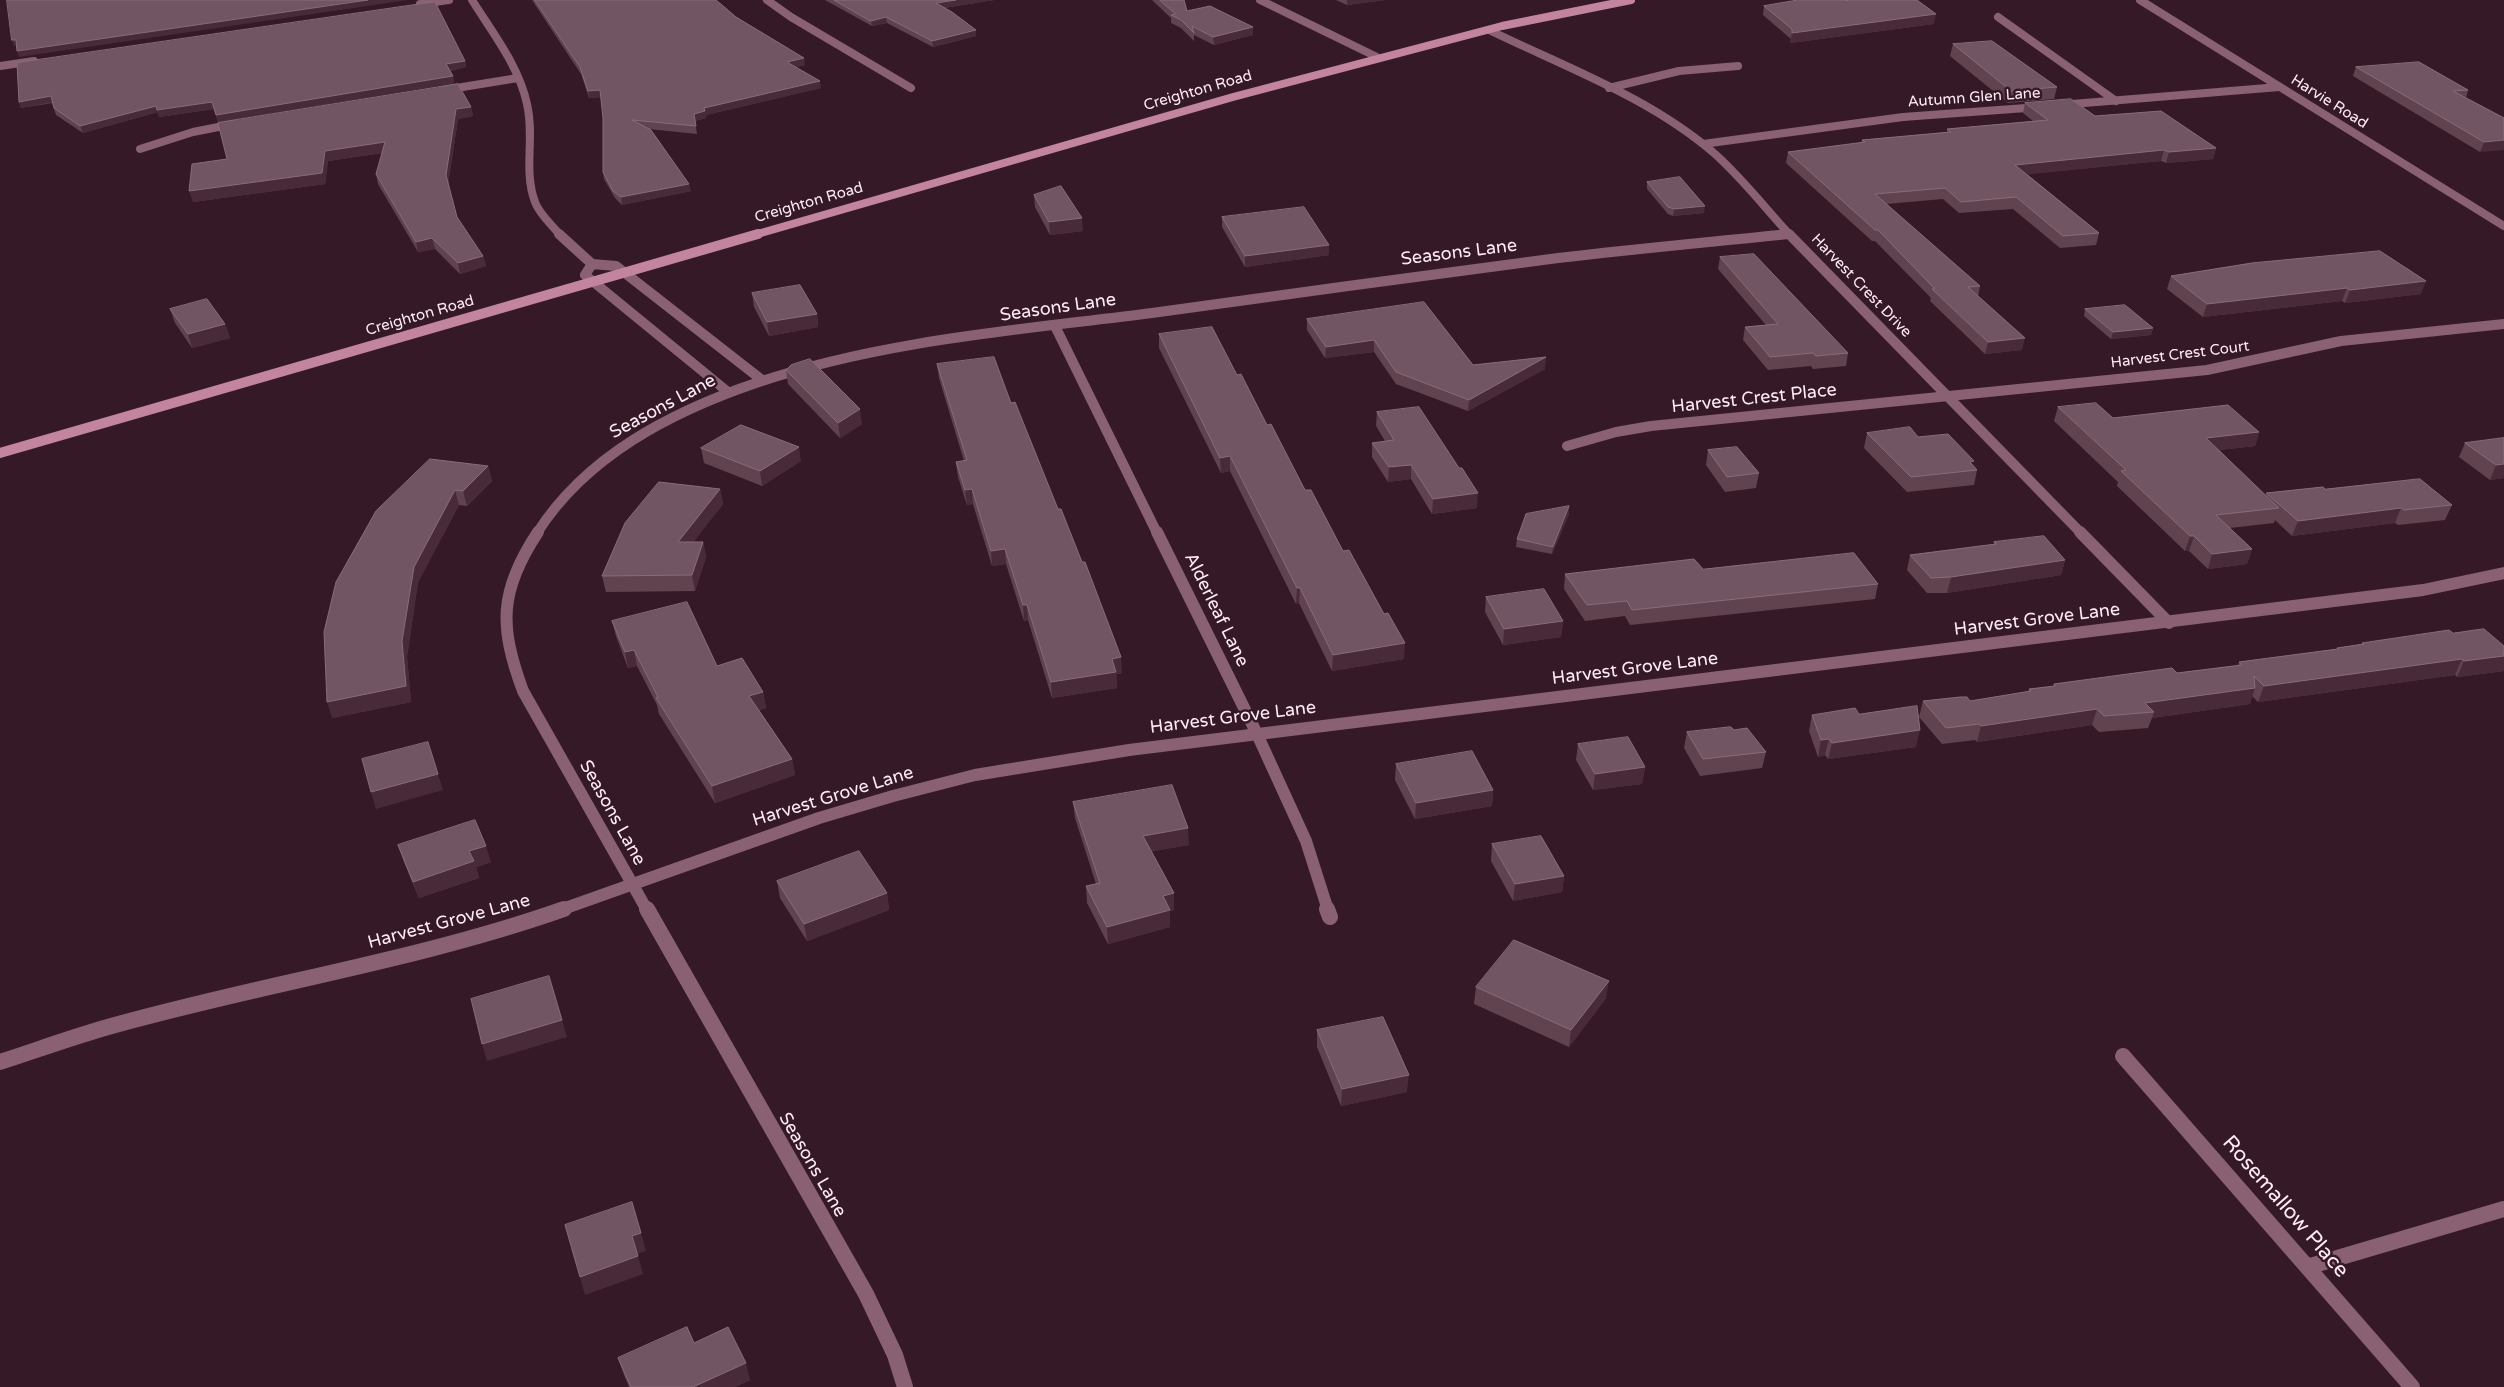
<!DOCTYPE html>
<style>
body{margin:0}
canvas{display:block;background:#351926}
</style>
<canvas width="2504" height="1387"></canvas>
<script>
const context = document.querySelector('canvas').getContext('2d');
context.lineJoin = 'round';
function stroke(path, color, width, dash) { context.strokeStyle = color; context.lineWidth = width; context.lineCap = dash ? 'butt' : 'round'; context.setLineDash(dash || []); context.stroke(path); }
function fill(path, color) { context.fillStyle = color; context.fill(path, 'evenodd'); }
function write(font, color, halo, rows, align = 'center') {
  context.font = font + ' "Varela Round",sans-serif'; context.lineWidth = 5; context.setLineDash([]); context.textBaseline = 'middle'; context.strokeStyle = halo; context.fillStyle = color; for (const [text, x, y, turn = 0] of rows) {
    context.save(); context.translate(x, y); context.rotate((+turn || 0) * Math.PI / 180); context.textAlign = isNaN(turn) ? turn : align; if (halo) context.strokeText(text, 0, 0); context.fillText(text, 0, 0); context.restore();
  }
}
stroke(new Path2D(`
 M 472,0 C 492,32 519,66 527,104 C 535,137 523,170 535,202 C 539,214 553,226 560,235
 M 767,0 L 791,17 L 911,88
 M 1260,0 L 1377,57
 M 420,4 L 449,0
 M 1998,17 L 2116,101
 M 1489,30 C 1565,67 1651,98 1715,154 C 1743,179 1765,208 1790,235
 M 0,66 L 34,61
 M 1609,88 L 1679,71 L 1738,66
 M 444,90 L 518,78
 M 2060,105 L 2279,87
 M 1703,144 L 1903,117 L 2040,107
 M 140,149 L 193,132 L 234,124
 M 1776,235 L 1789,234`), '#896173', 8);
stroke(new Path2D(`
 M 559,234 L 592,264 L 616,266 L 762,380
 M 1789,234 L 2081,533
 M 592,264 L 585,275 L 728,392
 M 1055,326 L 1157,533
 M 1567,446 L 1616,432 L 1651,426 L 2207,370 L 2341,341 L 2504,324
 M 537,533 C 586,456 671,412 756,383 C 883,340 1020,330 1152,313 C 1287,295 1423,275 1558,258 C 1635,249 1711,242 1788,234`), '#896173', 10);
stroke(new Path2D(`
 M 538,532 C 499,591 499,626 523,691 L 647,910
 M 1157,532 L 1257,734 L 1306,841 L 1328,910
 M 2080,532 L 2169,623
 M 560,910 L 819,818 L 893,796 L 975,775 L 1129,750 L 2423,590 L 2504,573`), '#896173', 12);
stroke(new Path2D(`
 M 647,909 L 866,1294 L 895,1355 L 905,1387
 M 1327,909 L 1330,917
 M 2123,1056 L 2412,1387
 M 0,1062 C 34,1051 67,1039 101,1029 C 254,985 413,962 564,909
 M 2307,1267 L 2504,1209`), '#896173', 16);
stroke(new Path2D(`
 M 2140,0 L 2504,226`), '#896173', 8);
stroke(new Path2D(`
 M 754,235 L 1233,97 L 1502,26 L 1631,0`), '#c384a0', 8);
stroke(new Path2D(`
 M 0,453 L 758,234`), '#c384a0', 10);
fill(new Path2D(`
 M 532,0 L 716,0 L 736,17 L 805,65 L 796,67 L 821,88 L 706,115 L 706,118 L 695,121 L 697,134 L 649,129 L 691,191 L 622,205 L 615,198 L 604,179 L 603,172 L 603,118 L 601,97 L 589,98 L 581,74 Z
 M 825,0 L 994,0 L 944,8 L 976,30 L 976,36 L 933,47 L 887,23 L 872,26 Z
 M 1152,0 L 1184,0 L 1187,11 L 1253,35 L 1214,45 L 1194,35 L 1194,41 L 1181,28 L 1171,23 L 1171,18 Z
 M 1336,0 L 1385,0 L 1347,5 Z
 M 1847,1 L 1934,24 L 1790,43 L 1791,39 L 1763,15 L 1764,6 Z
 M 1953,44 L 2057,87 L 2054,99 L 2008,103 L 1950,56 Z
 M 465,61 L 466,67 L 450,71 L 453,76 L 454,83 L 218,122 L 214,109 L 159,117 L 158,112 L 83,133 L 56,115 L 52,103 L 21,108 L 19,102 Z
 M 2356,67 L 2468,90 L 2466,98 L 2504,118 L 2480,152 L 2353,76 Z
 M 2025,103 L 2095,116 L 2216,148 L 2213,159 L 2166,163 L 2161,161 L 2027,174 L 2099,233 L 2096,245 L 2060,248 L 2013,209 L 1959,213 L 1943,199 L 1886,204 L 1980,286 L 1978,297 L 2022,350 L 1985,354 L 1930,301 L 1931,298 L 1875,241 L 1872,241 L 1786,163 L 1788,152 L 1861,143 L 1862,140 L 1947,132 L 1947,129 L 2033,121 L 2023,113 Z
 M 471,107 L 473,116 L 458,119 L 448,184 L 457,217 L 483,256 L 486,266 L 460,274 L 435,249 L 418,252 L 378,184 L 376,174 L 382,153 L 328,161 L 325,184 L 193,202 L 227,159 Z
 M 1647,182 L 1704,213 L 1673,216 L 1668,214 L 1647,189 Z
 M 1034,195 L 1083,231 L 1050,235 L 1035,207 Z
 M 1222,217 L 1329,255 L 1245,267 L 1222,227 Z
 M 1720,257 L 1848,353 L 1846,366 L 1813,369 L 1811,366 L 1768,370 L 1743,340 L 1745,327 L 1766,325 L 1718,269 Z
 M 2252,263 L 2421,294 L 2345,303 L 2342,301 L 2203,317 L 2167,289 L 2171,276 Z
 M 752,293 L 817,314 L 818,327 L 769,336 L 754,307 Z
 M 170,309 L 225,324 L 230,338 L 192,348 L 175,323 Z
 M 2085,309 L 2153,328 L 2151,335 L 2111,339 L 2084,316 Z
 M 1307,319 L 1473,365 L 1545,369 L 1468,411 L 1396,384 L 1374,352 L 1325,358 L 1307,330 Z
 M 1159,334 L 1237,375 L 1305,490 L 1343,551 L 1404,659 L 1332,671 L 1299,603 L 1296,604 L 1230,471 L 1221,473 L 1159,348 Z
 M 937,364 L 1011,403 L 1122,673 L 1117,674 L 1117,688 L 1052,698 L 1028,620 L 1024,621 L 1006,564 L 992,566 L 973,504 L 967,505 L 958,477 L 956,462 L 964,461 L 939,378 Z
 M 786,370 L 862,424 L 840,438 L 788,384 Z
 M 2058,407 L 2113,418 L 2259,432 L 2255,446 L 2219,450 L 2266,496 L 2266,493 L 2325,489 L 2452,505 L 2445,520 L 2398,525 L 2395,523 L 2292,536 L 2275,520 L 2274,523 L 2230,528 L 2252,549 L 2247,564 L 2208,569 L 2189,551 L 2185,551 L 2117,486 L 2118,482 L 2054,421 Z
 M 1377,412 L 1477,508 L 1432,514 L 1411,479 L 1388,482 L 1372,457 L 1372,443 L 1385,441 L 1376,426 Z
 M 1867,433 L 1918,437 L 1973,465 L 1977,470 L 1974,485 L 1907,492 L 1864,448 Z
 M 2504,438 L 2504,478 L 2490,480 L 2459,457 L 2465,443 Z
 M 701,448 L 801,461 L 762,486 L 704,463 Z
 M 1708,450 L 1759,473 L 1756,488 L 1725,492 L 1706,465 Z
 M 488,466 L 492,481 L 467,506 L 459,505 L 418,582 L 407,657 L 411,702 L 332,718 L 376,511 Z
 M 720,489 L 723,504 L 693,542 L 703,542 L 706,557 L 695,591 L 606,592 L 602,576 Z
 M 1569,506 L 1569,514 L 1552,554 L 1516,547 L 1517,539 Z
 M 1994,542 L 2065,560 L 2061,575 L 1947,593 L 1927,593 L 1907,570 L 1910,555 L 1994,544 Z
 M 1703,569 L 1878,584 L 1875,599 L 1630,625 L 1625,616 L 1585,621 L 1564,589 L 1565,574 Z
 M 1486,597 L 1563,621 L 1561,637 L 1503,645 L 1485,612 Z
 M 612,621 L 717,666 L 763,692 L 766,708 L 759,710 L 792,759 L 795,775 L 715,803 L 659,714 L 657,705 L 637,666 L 628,668 L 616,636 Z
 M 2453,633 L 2504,646 L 2504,671 L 2457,677 L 2455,675 L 2258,702 L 2252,696 L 2250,704 L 2152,718 L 2148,728 L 2099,732 L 2092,725 L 1977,742 L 1975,740 L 1942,744 L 1919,717 L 1923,701 L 1970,701 L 2028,692 L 2029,689 L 2053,686 L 2054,684 L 2177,673 L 2238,665 L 2239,662 L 2336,649 L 2337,648 L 2362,644 L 2362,643 Z
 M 1859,714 L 1916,747 L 1828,759 L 1825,755 L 1818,757 L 1809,731 L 1812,715 Z
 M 1734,730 L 1766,752 L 1762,768 L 1700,776 L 1684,748 L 1687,732 Z
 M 1578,744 L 1645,767 L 1642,784 L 1593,790 L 1576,760 Z
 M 1396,764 L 1493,790 L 1492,806 L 1415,819 L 1395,780 Z
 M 1073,802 L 1189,845 L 1151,851 L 1174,910 L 1170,911 L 1170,927 L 1108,944 L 1087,903 L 1086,886 L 1096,884 L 1075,818 Z
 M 1492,844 L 1564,876 L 1562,892 L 1513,901 L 1491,861 Z
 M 398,845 L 491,862 L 476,867 L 479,878 L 419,898 L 404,862 Z
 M 777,881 L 887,893 L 889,910 L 807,941 L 780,898 Z
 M 1476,987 L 1606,998 L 1569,1047 L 1474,1004 Z
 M 1317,1030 L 1407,1092 L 1341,1106 L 1317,1047 Z
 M 694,1343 L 750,1380 L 735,1387 L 629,1387 L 624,1375 L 618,1358 Z`), '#614350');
fill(new Path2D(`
 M 368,0 L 408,0 L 19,57 L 17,51 Z
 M 956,0 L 994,0 L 937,9 L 936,3 Z
 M 1347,0 L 1385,0 L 1347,5 Z
 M 1936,14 L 1934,24 L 1790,43 L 1792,33 Z
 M 886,17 L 887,23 L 872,26 L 871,21 Z
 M 1253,27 L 1253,35 L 1214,45 L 1213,37 Z
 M 976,30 L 976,36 L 933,47 L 932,41 Z
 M 12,40 L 16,40 L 18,45 L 14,46 Z
 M 804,58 L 805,65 L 788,69 L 787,62 Z
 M 465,61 L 466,67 L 448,71 L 446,64 Z
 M 453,76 L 454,83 L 218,122 L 216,115 Z
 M 820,81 L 821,88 L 706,115 L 706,118 L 695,121 L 694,114 L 704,108 Z
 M 600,90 L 602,97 L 589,98 L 588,91 Z
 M 51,96 L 53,102 L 21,108 L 19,102 Z
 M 212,102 L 214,109 L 159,117 L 158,112 L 83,133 L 80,126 L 156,106 Z
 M 471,107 L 473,116 L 458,119 L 448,185 L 446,175 L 456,109 Z
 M 2504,140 L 2504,150 L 2480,152 L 2484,142 Z
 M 385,142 L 388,152 L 328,161 L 325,184 L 193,202 L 189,191 L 325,151 Z
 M 2216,148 L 2213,159 L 2166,163 L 2169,152 Z
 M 2164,150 L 2161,161 L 2012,176 L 2015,165 Z
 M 689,184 L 691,191 L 622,205 L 621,197 Z
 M 1705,206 L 1704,213 L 1673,216 L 1674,209 Z
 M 1082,218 L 1083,231 L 1050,235 L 1049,222 Z
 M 432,238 L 435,249 L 418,252 L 416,242 Z
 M 1329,245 L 1329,255 L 1245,267 L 1245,256 Z
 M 483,256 L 486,266 L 460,274 L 458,263 Z
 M 2426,281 L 2421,294 L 2345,303 L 2350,290 Z
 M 2347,288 L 2342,301 L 2203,317 L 2207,304 Z
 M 817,314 L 818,327 L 769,336 L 767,322 Z
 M 225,324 L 230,338 L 192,348 L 188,334 Z
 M 2153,328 L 2151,335 L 2111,339 L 2113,332 Z
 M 2025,338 L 2022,350 L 1985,354 L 1988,342 Z
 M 1374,340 L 1374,352 L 1325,358 L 1326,347 Z
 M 1546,357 L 1545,369 L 1468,411 L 1469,400 Z
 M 860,409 L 862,424 L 840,438 L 838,423 Z
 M 2259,432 L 2255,446 L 2201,452 L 2206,438 Z
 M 799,447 L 801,461 L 762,486 L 760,471 Z
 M 1230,456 L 1230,471 L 1221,473 L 1220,458 Z
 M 2504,464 L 2504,478 L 2490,480 L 2496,465 Z
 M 1411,465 L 1411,479 L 1388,482 L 1389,467 Z
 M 488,466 L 492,481 L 467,506 L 463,491 Z
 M 720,489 L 723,504 L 681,558 L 678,542 Z
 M 972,489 L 973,504 L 967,505 L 965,490 Z
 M 455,490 L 459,505 L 418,582 L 407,657 L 411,702 L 332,718 L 327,702 L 402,641 L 414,567 Z
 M 1478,493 L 1477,508 L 1432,514 L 1433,499 Z
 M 1569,506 L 1569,514 L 1552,554 L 1553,547 Z
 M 2401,508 L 2395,523 L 2292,536 L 2298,521 Z
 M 2190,536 L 2194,536 L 2189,551 L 2185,551 Z
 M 703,542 L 706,557 L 695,591 L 692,575 Z
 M 1005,549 L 1006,564 L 992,566 L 991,551 Z
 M 2252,549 L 2247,564 L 2208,569 L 2212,554 Z
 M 2065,560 L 2061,575 L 1947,593 L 1951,577 Z
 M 1297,588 L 1300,588 L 1299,603 L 1296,604 Z
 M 1023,605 L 1027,605 L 1028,620 L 1024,621 Z
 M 1563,621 L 1561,637 L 1503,645 L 1504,629 Z
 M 1405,643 L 1404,659 L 1332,671 L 1333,655 Z
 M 634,650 L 637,666 L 628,668 L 625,652 Z
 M 2504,656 L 2504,671 L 2457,677 L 2464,661 Z
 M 1121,657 L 1122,673 L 1117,674 L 1117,688 L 1052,698 L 1051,682 L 1112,659 Z
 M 2462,659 L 2455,675 L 2258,702 L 2264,686 Z
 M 2255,688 L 2250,704 L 2152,718 L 2154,712 L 2145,703 Z
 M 763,692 L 766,708 L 752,712 L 749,696 Z
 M 2097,709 L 2092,725 L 1977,742 L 1981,726 Z
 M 1920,730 L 1916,747 L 1828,759 L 1832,743 Z
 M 1829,739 L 1825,755 L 1818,757 L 1821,740 Z
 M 792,759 L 795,775 L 715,803 L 712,786 Z
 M 1645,767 L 1642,784 L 1593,790 L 1595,774 Z
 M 438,774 L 443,790 L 376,809 L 371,792 Z
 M 1493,790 L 1492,806 L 1415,819 L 1416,803 Z
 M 1188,828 L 1189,845 L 1144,853 L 1143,836 Z
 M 486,846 L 491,862 L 476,867 L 479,878 L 419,898 L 413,882 L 469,851 Z
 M 1564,876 L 1562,892 L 1513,901 L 1515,884 Z
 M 887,893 L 889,910 L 807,941 L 804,924 Z
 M 1174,893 L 1174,910 L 1170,911 L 1170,927 L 1108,944 L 1107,927 L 1163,896 Z
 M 1609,981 L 1606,998 L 1569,1047 L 1571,1030 Z
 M 562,1020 L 567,1037 L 487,1061 L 482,1044 Z
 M 1409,1075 L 1407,1092 L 1341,1106 L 1342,1089 Z
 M 641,1233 L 646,1251 L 637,1254 L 632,1236 Z
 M 638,1256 L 643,1274 L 585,1295 L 580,1277 Z
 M 746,1363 L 750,1380 L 735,1387 L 693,1387 Z`), '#482a38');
const building = new Path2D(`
 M 7,0 L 368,0 L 17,51 L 16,40 L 12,40 Z
 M 535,0 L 716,0 L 736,17 L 804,58 L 787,62 L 820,81 L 704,108 L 705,111 L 694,114 L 696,126 L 632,120 L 651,130 L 689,184 L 621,197 L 613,191 L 603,172 L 603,118 L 600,90 L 588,91 L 580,67 Z
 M 834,0 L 956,0 L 936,3 L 952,12 L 976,30 L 932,41 L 886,17 L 871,21 Z
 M 1160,0 L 1184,0 L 1187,11 L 1210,6 L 1253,27 L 1213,37 L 1192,26 L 1194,33 L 1181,20 L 1171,15 L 1175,14 Z
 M 1798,0 L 1846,0 L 1847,1 L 1848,0 L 1917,0 L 1936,14 L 1792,33 L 1792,29 L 1764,6 Z
 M 435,2 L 465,61 L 446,64 L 453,76 L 216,115 L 212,102 L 157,110 L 156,106 L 80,126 L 54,108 L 51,96 L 19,102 L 17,63 Z
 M 1992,41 L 2057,87 L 2011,91 L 1953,44 Z
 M 2419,62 L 2468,90 L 2453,91 L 2504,118 L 2504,140 L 2484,142 L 2356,67 Z
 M 458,84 L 471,107 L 456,109 L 446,175 L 457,217 L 483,256 L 458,263 L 432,238 L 416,242 L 376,174 L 385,142 L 325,151 L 322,173 L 189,191 L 192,164 L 227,159 L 218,123 Z
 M 2071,99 L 2095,116 L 2161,111 L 2216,148 L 2169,152 L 2164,150 L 2015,165 L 2099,233 L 2063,236 L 2016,197 L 1961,202 L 1945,188 L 1875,194 L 1980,286 L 1968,287 L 2025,338 L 1988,342 L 1932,289 L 1935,289 L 1878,230 L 1875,230 L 1788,152 L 1865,142 L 1862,140 L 1951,132 L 1947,129 L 2048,120 L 2025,103 Z
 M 1680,177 L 1705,206 L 1674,209 L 1668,207 L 1647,182 Z
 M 1061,186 L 1082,218 L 1049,222 L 1034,195 Z
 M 1304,207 L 1329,245 L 1245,256 L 1222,217 Z
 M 2380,251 L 2426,281 L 2350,290 L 2347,288 L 2207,304 L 2171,276 L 2252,263 Z
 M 1754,254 L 1848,353 L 1816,356 L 1813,353 L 1770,357 L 1745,327 L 1778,324 L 1720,257 Z
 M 800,285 L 817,314 L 767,322 L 752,293 Z
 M 207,299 L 225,324 L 188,334 L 170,309 Z
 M 1424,302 L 1473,365 L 1546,357 L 1469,400 L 1396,372 L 1374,340 L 1326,347 L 1307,319 Z
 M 2125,305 L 2153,328 L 2113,332 L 2085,309 Z
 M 1212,327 L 1237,375 L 1241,374 L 1267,425 L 1271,424 L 1305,490 L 1311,490 L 1343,551 L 1349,550 L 1384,614 L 1388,613 L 1405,643 L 1333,655 L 1300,588 L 1297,588 L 1230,456 L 1220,458 L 1159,334 Z
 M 994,357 L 1011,403 L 1015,402 L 1058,509 L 1061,509 L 1082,562 L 1085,562 L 1121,657 L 1112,659 L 1116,672 L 1051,682 L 1027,605 L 1023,605 L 1005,549 L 991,551 L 972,489 L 965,490 L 956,462 L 967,460 L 937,364 Z
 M 810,359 L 860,409 L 838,423 L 786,370 L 791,365 Z
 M 2096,403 L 2113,418 L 2228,405 L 2259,432 L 2206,438 L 2279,508 L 2216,515 L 2252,549 L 2212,554 L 2194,536 L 2190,536 L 2121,471 L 2126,470 L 2058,407 Z
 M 1419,407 L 1459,468 L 1462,468 L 1478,493 L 1433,499 L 1411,465 L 1389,467 L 1372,443 L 1394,440 L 1377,412 Z
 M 741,425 L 799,447 L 760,471 L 701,448 Z
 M 1910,427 L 1918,437 L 1948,434 L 1974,461 L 1970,462 L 1977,470 L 1911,477 L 1867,433 Z
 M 2504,438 L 2504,464 L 2496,465 L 2465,443 Z
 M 1737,447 L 1759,473 L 1727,477 L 1708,450 Z
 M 430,459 L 488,466 L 463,491 L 455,490 L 414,567 L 402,641 L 406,686 L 327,702 L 324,632 L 336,582 L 376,511 Z
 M 2420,479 L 2452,505 L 2404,510 L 2401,508 L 2298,521 L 2266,493 L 2323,487 L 2325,489 Z
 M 659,482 L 720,489 L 678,542 L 703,542 L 692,575 L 602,576 L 625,523 Z
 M 1569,506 L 1553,547 L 1517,539 L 1526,514 Z
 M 2044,536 L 2065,560 L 1951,577 L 1931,578 L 1910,555 L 1996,544 L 1994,542 Z
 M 1854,553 L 1878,584 L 1632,610 L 1627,601 L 1587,605 L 1565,574 L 1694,559 L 1703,569 Z
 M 1544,589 L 1563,621 L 1504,629 L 1486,597 Z
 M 687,602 L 717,666 L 742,658 L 763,692 L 749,696 L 792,759 L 712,786 L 656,698 L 658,697 L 634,650 L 625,652 L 612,621 Z
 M 2484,629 L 2504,646 L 2504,656 L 2464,661 L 2462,659 L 2264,686 L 2254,676 L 2255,688 L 2145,703 L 2154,712 L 2104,716 L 2097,709 L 1981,726 L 1979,724 L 1946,728 L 1923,701 L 1960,697 L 1967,697 L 1970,701 L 2031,691 L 2029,689 L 2055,686 L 2054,684 L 2172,668 L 2177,673 L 2242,665 L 2239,662 L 2338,649 L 2337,648 L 2364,644 L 2362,643 L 2449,630 L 2453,633 Z
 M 1917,706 L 1920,730 L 1832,743 L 1829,739 L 1821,740 L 1812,715 L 1855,708 L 1859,714 Z
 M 1731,727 L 1734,730 L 1747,728 L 1766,752 L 1703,759 L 1687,732 Z
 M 1628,737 L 1645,767 L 1595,774 L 1578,744 Z
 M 428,742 L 438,774 L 371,792 L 362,759 Z
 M 1472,751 L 1493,790 L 1416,803 L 1396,764 Z
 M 1172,785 L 1188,828 L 1143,836 L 1174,893 L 1163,896 L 1170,910 L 1107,927 L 1086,886 L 1100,883 L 1073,802 Z
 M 475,820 L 486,846 L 469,851 L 474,861 L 413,882 L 398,845 Z
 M 1541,836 L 1564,876 L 1515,884 L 1492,844 Z
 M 859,851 L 887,893 L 804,924 L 777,881 Z
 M 1514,940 L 1609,981 L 1571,1030 L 1476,987 Z
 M 549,976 L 562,1020 L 482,1044 L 471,999 Z
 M 1383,1017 L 1409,1075 L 1342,1089 L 1317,1030 Z
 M 632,1202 L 641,1233 L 632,1236 L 638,1256 L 580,1277 L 565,1225 Z
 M 687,1327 L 694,1343 L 728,1327 L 746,1363 L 693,1387 L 631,1387 L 618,1358 Z`);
fill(building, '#725562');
stroke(building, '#886c78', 1);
write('15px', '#ffebf3', '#351926', [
 ["Creighton Road",1198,91,-16],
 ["Autumn Glen Lane",1974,98,-4],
 ["Harvie Road",2329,102,32],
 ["Creighton Road",809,203,-16],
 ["Harvest Crest Drive",1861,286,46],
 ["Creighton Road",420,316,-16],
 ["Harvest Crest Court",2180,355,-7]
]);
write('18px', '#ffebf3', '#351926', [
 ["Seasons Lane",1459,253,-7],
 ["Seasons Lane",1058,308,-8],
 ["Harvest Crest Place",1754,399,-6],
 ["Seasons Lane",663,407,-28],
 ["Alderleaf Lane",1216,610,64],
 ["Harvest Grove Lane",2037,620,-7],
 ["Harvest Grove Lane",1635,669,-7],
 ["Harvest Grove Lane",1233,718,-7],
 ["Harvest Grove Lane",833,797,-17],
 ["Seasons Lane",612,813,61],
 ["Harvest Grove Lane",449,922,-15],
 ["Seasons Lane",812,1165,60]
]);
write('21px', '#ffebf3', '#351926', [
 ["Rosemallow Place",2285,1207,49]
]);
</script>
